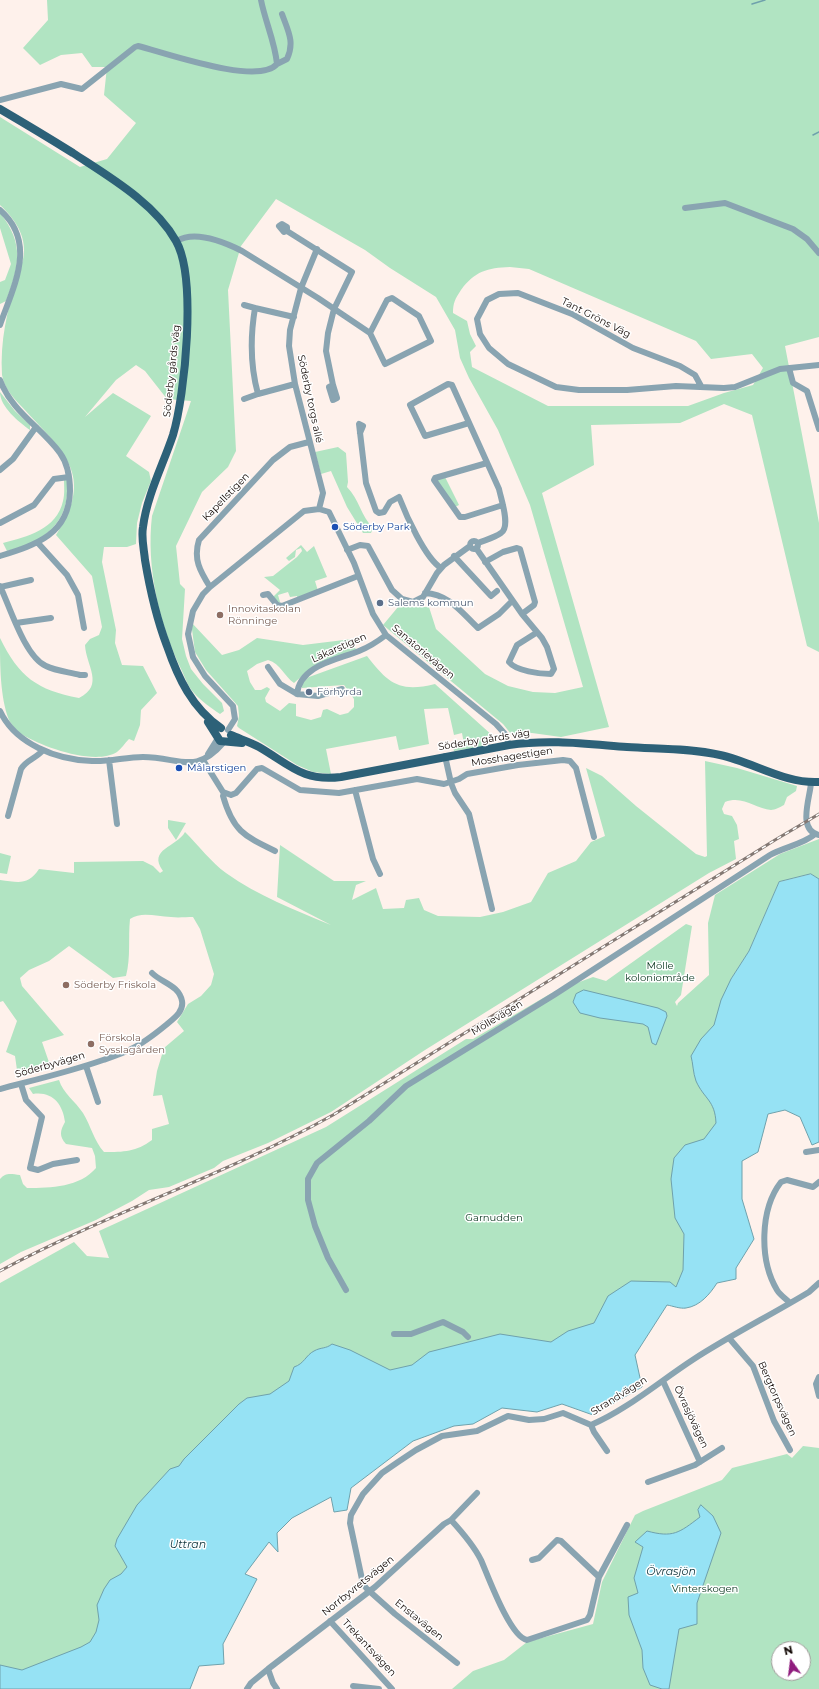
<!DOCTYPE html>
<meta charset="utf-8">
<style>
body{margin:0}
#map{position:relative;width:819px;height:1689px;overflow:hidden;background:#fef1eb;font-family:Montserrat,sans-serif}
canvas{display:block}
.north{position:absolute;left:771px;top:1641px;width:40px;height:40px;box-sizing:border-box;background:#fff;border:1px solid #a19d9b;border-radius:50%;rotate:346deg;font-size:11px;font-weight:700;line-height:16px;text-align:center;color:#130905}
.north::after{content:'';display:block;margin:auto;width:14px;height:18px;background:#8f1c7d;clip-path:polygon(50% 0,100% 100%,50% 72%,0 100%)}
</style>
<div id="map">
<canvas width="819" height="1689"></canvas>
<div class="north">N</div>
</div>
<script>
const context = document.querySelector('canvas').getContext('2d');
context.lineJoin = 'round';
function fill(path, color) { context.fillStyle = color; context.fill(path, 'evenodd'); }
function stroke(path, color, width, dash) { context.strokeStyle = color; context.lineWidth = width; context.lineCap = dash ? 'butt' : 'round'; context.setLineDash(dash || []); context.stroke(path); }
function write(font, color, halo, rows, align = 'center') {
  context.font = font + ' Montserrat,sans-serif'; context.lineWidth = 3; context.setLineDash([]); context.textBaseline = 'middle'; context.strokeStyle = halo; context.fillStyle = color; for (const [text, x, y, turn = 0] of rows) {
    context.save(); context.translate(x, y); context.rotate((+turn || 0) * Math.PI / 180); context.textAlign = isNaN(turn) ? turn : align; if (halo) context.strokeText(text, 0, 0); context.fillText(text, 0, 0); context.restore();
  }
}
fill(new Path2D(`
 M 47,0 L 819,0 L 819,337 L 785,346 L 819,523 L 819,652 L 807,646 L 752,415 L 724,404 L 680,423 L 591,425 L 594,465 L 542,493 L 609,727 L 561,737 L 532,733 L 511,734 L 503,724 L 383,625 L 398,607 L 429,607 L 436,629 L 485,674 L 508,686 L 533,692 L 555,693 L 583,687 L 530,505 L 498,430 L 469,378 L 460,358 L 455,330 L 436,297 L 390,268 L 365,250 L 276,199 L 241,246 L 228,290 L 236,451 L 228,467 L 202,492 L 176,546 L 180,584 L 185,589 L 182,639 L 186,656 L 191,669 L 203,684 L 222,703 L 224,711 L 220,714 C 211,708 201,701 194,693 C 188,687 185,677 181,669 C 159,623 146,567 152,516 L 191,401 L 167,399 L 145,371 L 136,365 L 116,380 L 85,417 L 113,393 L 151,416 L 126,456 L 149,472 L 151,481 L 142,503 L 137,523 L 136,544 L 127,547 L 104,547 L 102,562 L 116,630 L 115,643 L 122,665 L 143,666 L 157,693 L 141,710 L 140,725 L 134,741 L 129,739 C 125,743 121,749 117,752 C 95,766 43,747 23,735 C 17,732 12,725 9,720 C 0,697 0,664 0,638 C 19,677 37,690 79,698 C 105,685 86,666 85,645 L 90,639 L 99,635 L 102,627 L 92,576 L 56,535 C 96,474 63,452 23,408 C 15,400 4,388 2,375 C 0,341 7,311 17,278 C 19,270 24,260 24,252 C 25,233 13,217 0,205 L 0,117 L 80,167 L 107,159 L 136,123 L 104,95 L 107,67 L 92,67 L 82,53 L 61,55 L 40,65 L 23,48 L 48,20 ZM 510,267 L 529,269 L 696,341 L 711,359 L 752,354 L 763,368 L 753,385 L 724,393 L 688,406 L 548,406 L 472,367 L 470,352 L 476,346 L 470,334 L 467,321 L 453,313 C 453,303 455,299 461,290 C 475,271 487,268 510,267 Z
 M 0,213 C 25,244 19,267 6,301 L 0,304 L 0,282 L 5,280 L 11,264 L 0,228 Z
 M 0,392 L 15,411 L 30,425 L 30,430 C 19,422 0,407 0,392 Z
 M 338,447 L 346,453 L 348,482 L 347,487 C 359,499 361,516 373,528 L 371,533 L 363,533 L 347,507 L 331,471 L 321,474 L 315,452 Z
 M 445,477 L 459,505 L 455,507 L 437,482 L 438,479 Z
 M 64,479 L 67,480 C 71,523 44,542 7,551 L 3,543 C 27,537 57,529 63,501 C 65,494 64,486 64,479 Z
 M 301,545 L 307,552 L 314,546 L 327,577 L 315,581 L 318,591 L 298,600 L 297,596 L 290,597 L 288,592 L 278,595 L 280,602 L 275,606 L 272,598 L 280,590 L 264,577 L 273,576 L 297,557 L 302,551 L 301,548 L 296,550 L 295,557 L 289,561 L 286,558 Z
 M 191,622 L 222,655 L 239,650 L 257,638 L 303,645 L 352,639 L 356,650 L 311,668 L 294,683 C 284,676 281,664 268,660 L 257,664 L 247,671 L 250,682 L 255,690 L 261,690 L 267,687 L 270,689 L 265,698 L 266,702 L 280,711 L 289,703 L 296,704 L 296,716 L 311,720 L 321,717 L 323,710 L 327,709 L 340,715 L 348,713 L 354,707 L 354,699 L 344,685 L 302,688 L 301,684 L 309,677 L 367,656 C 388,683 399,693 435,684 L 493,736 L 491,742 L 486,746 L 454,751 L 453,747 L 464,744 L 462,733 L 454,735 L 448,708 L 424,709 L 429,744 L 399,750 L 396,736 L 326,749 L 331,774 L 313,772 L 297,765 L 239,728 L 237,726 L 239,716 L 238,706 L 206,670 L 195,652 Z
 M 705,761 L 737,768 L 797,786 L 796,791 L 787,797 L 784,805 C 780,807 775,810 771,810 C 756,809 743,795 725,802 L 722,809 L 724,814 L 732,816 L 737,825 L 739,839 L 734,841 L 736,859 L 709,873 L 425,1050 L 331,1112 L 268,1143 L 223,1161 L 214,1168 L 169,1187 L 149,1190 L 132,1201 L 96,1220 L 21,1252 L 0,1264 L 0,1179 C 6,1172 11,1174 20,1175 L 23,1184 L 27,1188 C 51,1188 80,1187 96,1168 L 95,1156 L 92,1148 L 66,1144 C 59,1136 60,1131 65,1122 C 63,1104 52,1091 33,1094 L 29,1088 L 59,1080 C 63,1093 75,1101 83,1113 C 91,1126 94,1141 104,1152 C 124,1152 136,1152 152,1140 L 152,1129 L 169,1124 L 162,1095 L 153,1096 L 157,1071 L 164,1048 L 184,1031 L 177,1022 L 188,1004 L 201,996 L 211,985 L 214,974 L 200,929 L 193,917 C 186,917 178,918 171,917 C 157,917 142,911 130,919 C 128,938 131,957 126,976 L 113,978 L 69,946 L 49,961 L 29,970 L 20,978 L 22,986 L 64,1035 L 42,1042 L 51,1068 L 18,1077 L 15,1056 L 6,1052 L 17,1021 L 3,1001 L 0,1002 L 0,880 C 18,882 28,886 39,869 L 74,873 L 74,862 L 143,861 L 153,866 L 160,873 L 163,871 C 147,849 177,847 185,832 C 198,845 212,863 226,873 C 258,896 295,910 331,925 L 277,897 L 280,845 L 334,881 L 366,881 L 356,885 L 352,900 L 376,888 L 383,909 L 404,908 L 406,900 L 419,898 L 424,910 L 438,916 L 480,917 L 503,912 L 531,902 L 548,873 L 576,861 L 591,842 L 605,836 L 586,768 L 602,776 L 636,806 L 696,854 L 705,857 L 707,856 Z
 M 168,820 L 186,823 L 176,840 L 168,828 Z
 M 819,839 L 819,879 L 811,874 L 779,882 L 749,951 L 731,979 L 739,1137 L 701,1285 L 287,1452 L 178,1609 L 0,1689 L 0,1283 L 74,1242 L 87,1256 L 109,1258 L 99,1231 L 326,1127 L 466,1039 L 473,1039 L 555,991 L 593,977 L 606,981 L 686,924 L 692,926 L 681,995 L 675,1002 L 677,1006 L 678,1003 L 709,975 L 708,923 L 715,895 L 780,854 Z
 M 0,853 L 11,856 L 7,874 L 0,873 Z
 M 803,1446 L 819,1448 L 819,1689 L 452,1689 L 473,1671 L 504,1660 L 527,1642 L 593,1624 L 602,1582 L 635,1515 L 643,1511 L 722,1480 L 732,1468 L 787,1454 L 792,1458 ZM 779,1649 L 803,1649 L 803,1673 L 779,1673 Z`), '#b1e4c2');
const water = new Path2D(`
 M 811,874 L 819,879 L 819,1142 L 812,1145 L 800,1117 L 785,1110 L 768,1114 L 758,1152 L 742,1161 L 742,1199 L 754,1239 L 736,1268 L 736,1279 L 717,1283 C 710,1294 700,1306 686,1308 C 680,1309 673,1306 667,1305 L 635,1355 L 642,1387 L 593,1415 L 562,1404 L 537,1412 L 502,1408 L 473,1424 L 454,1426 L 413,1441 L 351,1488 L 347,1510 L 334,1512 L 331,1497 L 292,1518 L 277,1533 L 278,1552 L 269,1542 L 245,1574 L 257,1579 L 223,1644 L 224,1664 L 199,1666 L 190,1689 L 0,1689 L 0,1665 L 22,1670 L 81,1647 L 90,1642 L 96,1632 L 99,1620 L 97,1605 L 104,1589 L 110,1580 L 121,1574 L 127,1567 L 115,1546 L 117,1539 L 137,1505 L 170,1469 L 179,1466 L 184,1459 L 239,1404 L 247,1398 L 270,1394 L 289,1381 L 294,1367 C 304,1364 306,1355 314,1351 C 321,1347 326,1349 332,1344 L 350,1350 L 390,1370 L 412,1365 L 429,1352 L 500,1334 L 551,1342 L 568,1331 L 594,1323 L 608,1296 L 631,1281 L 670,1282 L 676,1287 L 683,1270 L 684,1234 L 675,1218 L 671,1179 L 674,1158 L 685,1145 L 704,1139 L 716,1123 C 715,1100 704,1099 696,1081 C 693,1073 693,1063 691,1056 L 701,1039 L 714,1025 L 721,1000 L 731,979 L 749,951 L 779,882 Z
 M 584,990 L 658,1008 L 666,1012 L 667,1016 L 656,1045 L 652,1043 L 648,1027 L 643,1024 L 600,1018 L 580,1013 L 573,1002 L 576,994 Z
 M 701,1505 L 713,1516 L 721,1533 L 697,1603 L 697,1624 L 679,1629 L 669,1689 L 662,1689 L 650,1685 L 643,1668 L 642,1650 L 629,1615 L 628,1597 L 638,1593 L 634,1578 L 643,1547 L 635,1542 L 647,1531 C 673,1538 679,1533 700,1517 L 698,1510 Z`);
fill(water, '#96e2f4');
stroke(water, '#6fa1ac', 1);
stroke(new Path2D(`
 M 752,4 L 765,0
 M 813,135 L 819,132`), '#6fa1ac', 1.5);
stroke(new Path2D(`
 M 277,64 L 287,59 C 295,42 288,31 282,14
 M 0,100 L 61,84 L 82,89 L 135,47 L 138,46 C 166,53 258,86 277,64 C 275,42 265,21 261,0
 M 685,208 L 725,203 L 793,229 L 807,239 L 819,253
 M 0,210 C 38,243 13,287 0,325
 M 287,231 L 284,232 L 279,226 L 282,224 L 287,227 L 287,231 L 352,272 L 334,309 L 328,333 L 326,351 L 333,385 L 329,387 L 333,400 L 337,398 L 333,385
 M 177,241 C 195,230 224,242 242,251 L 318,298 L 370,333 L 385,364 L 431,341 L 419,316 L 392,298 L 387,300 L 370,333
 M 317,249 L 301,288 L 290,330 L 289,346 L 295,384 L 323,493 L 319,509
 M 244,305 L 255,308
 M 294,317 L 255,308 C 250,338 250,365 258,394 L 295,384
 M 789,368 L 793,383 L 807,391 L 819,429
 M 0,380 C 12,412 41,427 60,453 C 68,464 70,478 70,491 C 69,535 35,545 0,556
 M 701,386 L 695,375 L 680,366 L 633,348 L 572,314 L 518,293 L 499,294 L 487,300 L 477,319 L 480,334 L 489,348 L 508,364 L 556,387 L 579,390 L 627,390 L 676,386 L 724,388 L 735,387 L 780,369 L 819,365
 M 244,399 L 258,394
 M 469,423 L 425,436 L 410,405 L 448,384 L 452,385 L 499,489 C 501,499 511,527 501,533 C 494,538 485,540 478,543
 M 360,433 L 363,426 L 359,424 L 366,483 L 376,511 L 379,513 L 384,512 L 390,502 L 399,497 C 406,515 425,558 441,568
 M 487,463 L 435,478 L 434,480 L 460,517 L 465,517 L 503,505
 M 0,470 L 13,459 L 36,427
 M 0,523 L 34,505 L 54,479 L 69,477
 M470 545a4 4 0 1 1 8 0a4 4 0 1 1-8 0Z
 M 38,543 L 67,575 L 78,595 L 84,628
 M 476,548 L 522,614 L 542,638 L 547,647 L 554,669 L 551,674 C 540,674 516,671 509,662 L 517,645 L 536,633
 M 347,550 L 360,545 L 368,546 L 392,590 L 402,599 L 413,602 L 423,597 L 437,573 L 444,565 L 470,546
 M 454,556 L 491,596 L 497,591
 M 485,562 L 503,552 L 517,548 L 520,549 L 535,602 L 534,605 L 522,614
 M 0,586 C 10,607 25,657 46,666 C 56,671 69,672 80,675 L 85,675
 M 0,587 L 31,580
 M 210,587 C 200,571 193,559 199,540 L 273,460 L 290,447 L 309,442
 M 425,593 C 449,594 462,613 478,628 L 499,614 L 510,603
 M 263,595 L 268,594 L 277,605 L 282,606 L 358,576
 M 16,623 L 51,618
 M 268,667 L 280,684 L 297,694
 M 342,689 L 318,696 L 297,694 C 300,665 337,660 359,651 C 369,647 377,642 386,635
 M 0,711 C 15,744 57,760 92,761 C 109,762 126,757 143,757 C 180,757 195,776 224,742
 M 228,730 L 235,719 L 233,706 L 205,676 L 193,657 L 188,634 L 193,611 L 203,594 L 210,587 L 304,511 L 319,509 L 329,512 L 354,563 L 373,614 L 386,635 L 496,724 L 505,734 L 509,745
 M 208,754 L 218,738
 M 445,756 L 451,783 L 455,793 L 469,814 L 492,909
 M 109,760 L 117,824
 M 203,760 L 223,792 L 231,795 L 236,793 L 257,769 L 262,768 L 300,790 L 339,793 L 417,779 L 444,784 L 459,779 L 467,774 L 518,765 L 563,760 L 570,761 L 576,768 L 594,837
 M 811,783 C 810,798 797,830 819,835
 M 355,790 L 373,859 L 380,874
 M 224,793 L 223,796 C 233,831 244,836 275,851
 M 8,816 L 21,769 C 26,760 37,758 43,750
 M 86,1066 L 98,1102
 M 21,1084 L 26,1100 L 42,1117 L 30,1168 L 38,1170 L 53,1164 L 77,1160
 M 0,1089 C 34,1080 69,1072 103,1060 C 112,1057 122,1054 131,1049 C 144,1043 155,1034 166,1025 C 173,1019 184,1012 182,1001 C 179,985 162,983 152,973
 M 806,1152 L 819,1150
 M 346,1290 L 328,1258 L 315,1226 L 308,1200 L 308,1179 L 317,1163 L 369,1121 L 406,1086 L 554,995 L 770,855 C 784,847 804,844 815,834
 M 790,1303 C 786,1299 780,1295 777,1290 C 759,1260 760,1209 781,1182 L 787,1180 L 813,1187 L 819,1182
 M 394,1334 L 411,1334 L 443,1322 L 463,1332 L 468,1337
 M 729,1338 L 753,1366 L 774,1421 L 790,1450
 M 819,1377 L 816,1384 L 819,1396
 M 663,1381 L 700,1462
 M 591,1425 L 594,1432 L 607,1451
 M 648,1482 L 695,1465 L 722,1448
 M 451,1520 C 462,1532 474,1546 481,1560 C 488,1576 510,1637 527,1640 L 587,1620 L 590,1615 L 599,1577 L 627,1525
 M 532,1560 L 539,1558 L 557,1540 L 561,1541 L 599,1577
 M 330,1621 L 392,1689
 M 457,1663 L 395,1614 L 367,1589 L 363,1584 L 350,1523 L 351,1515 L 363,1494 L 382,1473 L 398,1462 L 416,1450 L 442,1436 L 477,1431 L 508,1416 L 529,1420 L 544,1419 L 563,1413 L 591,1425 C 628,1409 660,1381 694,1359 C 731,1335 771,1315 809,1292 L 819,1283
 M 268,1669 L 273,1683 L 277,1689
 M 353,1686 L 379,1689
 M 247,1689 L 251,1683 L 268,1669 L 375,1587 L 444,1524 L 451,1520 L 477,1493`), '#89a4b1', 6);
stroke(new Path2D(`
 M 0,109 C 24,123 49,138 73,153 C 108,176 155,203 176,241 C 197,278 185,395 173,435 C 163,465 147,495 143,527 C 141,538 144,549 145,560 C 150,590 156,617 167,646 C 178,678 192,708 221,728
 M 208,722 L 220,741 L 242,743
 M 231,735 C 240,739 250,742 259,747 C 290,765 303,782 341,777 L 509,745 C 549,739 587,744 627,747 C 657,749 690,748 720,755 C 753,762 785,784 819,782`), '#2d6178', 8);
const rail = new Path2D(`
 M 0,1271 C 108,1213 226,1175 333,1115 L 775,840 L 819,814`);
stroke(rail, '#837873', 3);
stroke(rail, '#fff', 1.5, [4.5]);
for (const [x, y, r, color] of [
 [335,527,4,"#1a4fb4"],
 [380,603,4,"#5c6f8a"],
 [220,615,4,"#8d6e63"],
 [309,692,4,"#5c6f8a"],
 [179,768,4,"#1a4fb4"],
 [66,985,4,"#8d6e63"],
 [91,1044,4,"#8d6e63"]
]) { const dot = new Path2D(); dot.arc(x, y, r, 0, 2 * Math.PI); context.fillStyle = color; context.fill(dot); stroke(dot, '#fff', 1.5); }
write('10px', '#130905', '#fff', [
 ["Tant Gröns Väg",596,318,27],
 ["Söderby gårds väg",172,371,-84],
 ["Söderby torgs allé",310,399,78],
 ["Kapellstigen",226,497,-46],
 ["Läkarstigen",339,648,-24],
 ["Sanatorievägen",423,652,40],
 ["Söderby gårds väg",484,740,-9],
 ["Mosshagestigen",512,757,-9],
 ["Möllevägen",497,1018,-31],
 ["Söderbyvägen",50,1065,-16],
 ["Strandvägen",619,1396,-32],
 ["Bergtorpsvägen",777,1399,66],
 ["Övrasjövägen",691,1417,65],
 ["Norrbyvretsvägen",358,1586,-39],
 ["Enstavägen",419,1620,39],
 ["Trekantsvägen",369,1648,47]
]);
write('10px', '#164399', '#fff', [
 ["Söderby Park",343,527],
 ["Målarstigen",187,768]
], 'left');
write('10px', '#4e5e75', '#fff', [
 ["Salems kommun",388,603],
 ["Förhyrda",317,692]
], 'left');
write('10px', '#785e54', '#fff', [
 ["Innovitaskolan",228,609],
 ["Rönninge",228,621],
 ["Söderby Friskola",74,985],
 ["Förskola",99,1038],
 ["Sysslagården",99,1050]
], 'left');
write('10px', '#0b3820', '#fff', [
 ["Mölle",660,966],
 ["koloniområde",660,978],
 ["Garnudden",494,1218],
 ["Vinterskogen",705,1589]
]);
write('italic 11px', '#0c323a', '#fff', [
 ["Uttran",188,1545],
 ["Övrasjön",671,1572]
]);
</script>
